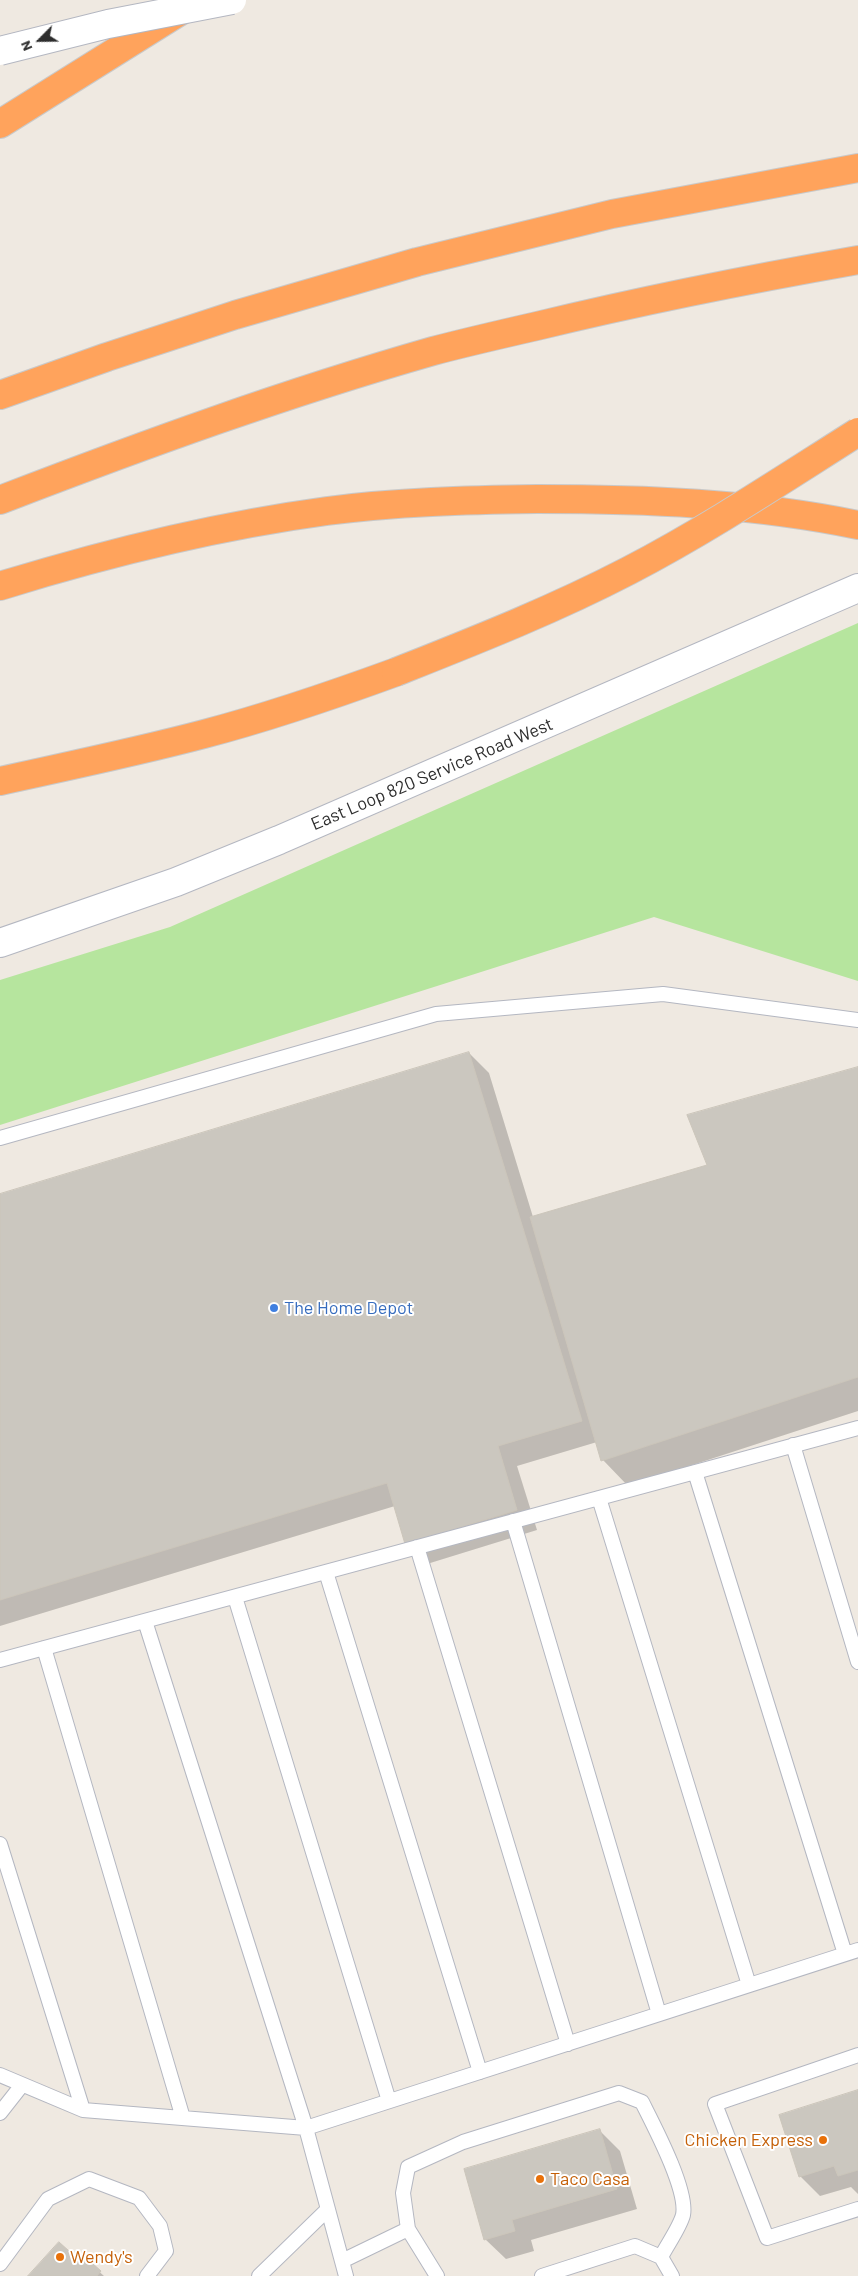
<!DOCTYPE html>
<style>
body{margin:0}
#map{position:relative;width:858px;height:2276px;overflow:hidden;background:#efe9e1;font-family:Barlow,sans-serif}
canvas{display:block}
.north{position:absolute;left:15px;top:15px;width:50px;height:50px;-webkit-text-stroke:4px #fff;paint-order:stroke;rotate:247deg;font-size:14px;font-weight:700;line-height:20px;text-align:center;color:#2e2e2e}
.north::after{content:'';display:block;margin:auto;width:18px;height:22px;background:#2e2e2e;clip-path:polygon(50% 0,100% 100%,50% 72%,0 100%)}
</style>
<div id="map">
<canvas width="858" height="2276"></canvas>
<div class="north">N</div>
</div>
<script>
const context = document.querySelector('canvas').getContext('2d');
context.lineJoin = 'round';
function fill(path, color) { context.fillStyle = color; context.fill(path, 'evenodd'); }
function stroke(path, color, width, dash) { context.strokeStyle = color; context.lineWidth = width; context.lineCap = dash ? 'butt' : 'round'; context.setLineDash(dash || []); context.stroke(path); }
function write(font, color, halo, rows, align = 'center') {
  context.font = font + ' Barlow,sans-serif'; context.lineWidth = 4; context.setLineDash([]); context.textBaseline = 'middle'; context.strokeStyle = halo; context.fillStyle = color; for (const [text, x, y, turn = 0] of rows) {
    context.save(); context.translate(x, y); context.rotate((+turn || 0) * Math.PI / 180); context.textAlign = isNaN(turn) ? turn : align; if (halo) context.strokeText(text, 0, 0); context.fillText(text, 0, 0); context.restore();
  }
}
fill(new Path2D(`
 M 858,623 L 858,981 L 654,917 L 0,1125 L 0,980 L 170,927 Z`), '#b6e59e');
fill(new Path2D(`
 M 469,1053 L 489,1073 L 533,1217 L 709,1166 L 858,1068 L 858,1411 L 628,1486 L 603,1460 L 597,1442 L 517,1466 L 537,1530 L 427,1564 L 395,1506 L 0,1626 L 0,1196 Z
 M 858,2091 L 858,2194 L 851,2187 L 820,2196 L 800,2176 Z
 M 599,2130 L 620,2151 L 637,2209 L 531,2240 L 534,2251 L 506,2259 L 485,2239 Z
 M 83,2257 L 104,2276 L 30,2276 L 79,2261 Z`), '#0003');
const building = new Path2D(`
 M 469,1052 L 582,1421 L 498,1446 L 517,1510 L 405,1544 L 387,1483 L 0,1600 L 0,1194 Z
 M 858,1067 L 858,1377 L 601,1461 L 530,1217 L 707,1165 L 687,1115 Z
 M 858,2090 L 858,2170 L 838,2176 L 834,2166 L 799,2177 L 779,2115 Z
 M 600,2129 L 617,2189 L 512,2220 L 515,2231 L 484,2240 L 464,2169 Z
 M 59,2242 L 79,2260 L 83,2255 L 101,2271 L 97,2276 L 28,2276 Z`);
fill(building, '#cbc7bf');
stroke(building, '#cbc5ba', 1);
const lane = new Path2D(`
 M 0,1138 L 436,1014 L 663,994 L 858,1020
 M 793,1445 L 858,1662
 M 695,1472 L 845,1954
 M 599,1498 L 749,1985
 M 513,1521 L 659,2014
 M 417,1547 L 568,2044
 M 326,1572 L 480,2072
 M 235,1597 L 389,2101
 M 145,1621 L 306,2128 L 346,2276
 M 44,1648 L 183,2118
 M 0,1660 L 858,1428
 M 0,1844 L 83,2110
 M 858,2055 L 715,2104 L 767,2238 L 858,2209
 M 0,2075 L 83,2110 L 306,2128 L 858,1950
 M 0,2113 L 22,2085
 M 408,2229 L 403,2193 L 408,2167 L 463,2142 L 619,2093 L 642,2102 C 654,2126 688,2190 683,2215 C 680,2227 667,2245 661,2257
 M 342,2261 L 408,2229 L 437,2276
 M 0,2264 L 48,2199 L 89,2179 L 139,2198 L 160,2226 L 166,2251 L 147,2276
 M 259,2276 L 328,2209
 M 542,2276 L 635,2246 L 661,2257 L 672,2276`);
const secondary = new Path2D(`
 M 0,943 L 176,882 L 279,840 L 858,588`);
const highway = new Path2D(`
 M 0,124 L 182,10
 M 0,395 L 107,357 L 235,315 L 417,262 L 612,214 L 858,168
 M 0,500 C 143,445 286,393 433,351 C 467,342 502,334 537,326 C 644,300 750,279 858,260
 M 0,586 C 107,553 216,526 327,511 C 396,502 467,500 537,499 C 644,499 752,503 858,525
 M 0,781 C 68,766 136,752 204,734 C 269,717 333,695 396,672`);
stroke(lane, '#b4b7c1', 16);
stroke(secondary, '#b4b7c1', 30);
stroke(highway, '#c9c9c9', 30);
stroke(lane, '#fff', 14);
stroke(secondary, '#fff', 28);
stroke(highway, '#ffa35c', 28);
const secondaryBridge = new Path2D(`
 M 0,51 L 108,24 L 232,0`);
const highwayBridge = new Path2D(`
 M 396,672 C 474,641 553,610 628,571 C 707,530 782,480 858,432`);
stroke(secondaryBridge, '#b4b7c1', 30, []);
stroke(highwayBridge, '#c9c9c9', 30, []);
stroke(secondaryBridge, '#fff', 28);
stroke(highwayBridge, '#ffa35c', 28);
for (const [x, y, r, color] of [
 [274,1308,5,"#3f7fe0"],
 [823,2140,5,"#e8710a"],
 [540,2179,5,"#e8710a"],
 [60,2257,5,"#e8710a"]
]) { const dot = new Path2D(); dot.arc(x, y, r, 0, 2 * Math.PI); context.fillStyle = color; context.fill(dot); stroke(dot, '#fff', 2); }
write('18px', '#2e2e2e', '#fff', [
 ["East Loop 820 Service Road West",432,774,-23]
]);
write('18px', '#366cbe', '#fff', [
 ["The Home Depot",284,1308]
], 'left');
write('18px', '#c56008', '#fff', [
 ["Chicken Express",813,2140,"right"],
 ["Taco Casa",550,2179],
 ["Wendy's",70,2257]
], 'left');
</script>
